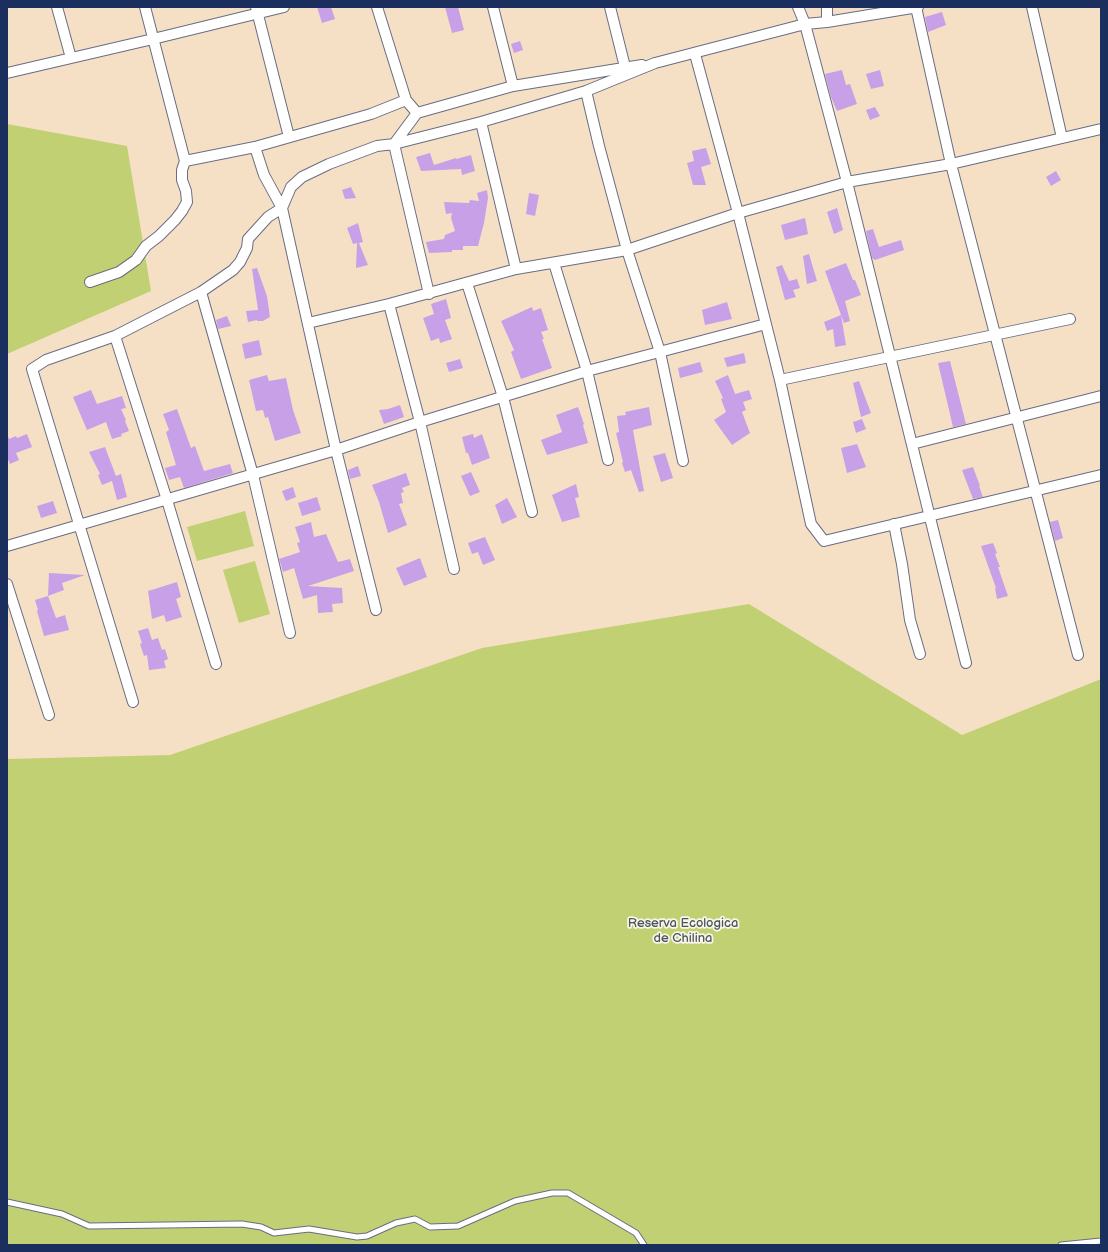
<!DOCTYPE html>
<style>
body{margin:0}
#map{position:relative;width:1108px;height:1252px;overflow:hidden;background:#f6e0c5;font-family:"Balsamiq Sans",sans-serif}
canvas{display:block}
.frame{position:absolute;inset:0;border:8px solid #1b2f5e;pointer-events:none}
</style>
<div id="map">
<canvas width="1108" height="1252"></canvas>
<div class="frame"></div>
</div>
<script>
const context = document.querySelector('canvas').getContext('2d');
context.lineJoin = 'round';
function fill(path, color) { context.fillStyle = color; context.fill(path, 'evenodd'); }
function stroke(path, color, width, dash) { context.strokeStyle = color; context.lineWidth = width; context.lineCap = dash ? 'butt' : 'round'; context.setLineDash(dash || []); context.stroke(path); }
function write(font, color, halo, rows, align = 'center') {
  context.font = font + ' "Balsamiq Sans",sans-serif'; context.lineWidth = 3.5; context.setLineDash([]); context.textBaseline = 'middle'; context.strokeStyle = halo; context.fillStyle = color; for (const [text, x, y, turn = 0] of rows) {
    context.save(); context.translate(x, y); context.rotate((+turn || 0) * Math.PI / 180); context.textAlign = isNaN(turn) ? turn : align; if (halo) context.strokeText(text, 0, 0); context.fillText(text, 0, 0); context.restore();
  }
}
fill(new Path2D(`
 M 7,124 L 127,146 L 151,291 L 7,354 Z
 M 245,511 L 254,546 L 197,561 L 187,527 Z
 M 255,561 L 270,614 L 239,623 L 223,570 Z
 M 749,604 L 962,735 L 1101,679 L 1101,1245 L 7,1245 L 7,759 L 170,755 L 482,648 Z`), '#c1d073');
fill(new Path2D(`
 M 317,7 L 331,7 L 335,19 L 322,23 Z
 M 445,7 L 458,7 L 464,30 L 452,33 Z
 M 942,12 L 946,25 L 928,32 L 925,17 Z
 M 520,41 L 523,50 L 514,53 L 511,44 Z
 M 842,70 L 846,85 L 850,84 L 857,104 L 837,111 L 831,97 L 825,74 Z
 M 880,70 L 884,86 L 871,89 L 866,74 Z
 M 875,107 L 880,116 L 870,120 L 866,110 Z
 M 706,148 L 711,164 L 701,167 L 706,185 L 693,185 L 687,163 L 694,161 L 692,151 Z
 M 430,153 L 434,165 L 456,158 L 456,159 L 471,155 L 475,171 L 462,175 L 461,169 L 421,171 L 416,157 Z
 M 1056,171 L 1061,180 L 1051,186 L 1046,177 Z
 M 351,187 L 356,198 L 345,199 L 342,190 Z
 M 487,190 L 488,198 L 484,223 L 478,246 L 463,246 L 463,250 L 452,250 L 452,252 L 429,253 L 426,242 L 444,239 L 445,235 L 455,231 L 451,218 L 452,213 L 446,214 L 444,202 L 469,203 L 470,200 L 479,201 L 477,193 Z
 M 529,193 L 539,195 L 535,216 L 526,214 Z
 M 837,208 L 843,230 L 834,234 L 827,212 Z
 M 805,218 L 808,234 L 785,240 L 781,225 Z
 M 358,223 L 363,242 L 359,243 L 368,265 L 356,268 L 357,243 L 353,244 L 347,228 Z
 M 873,229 L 879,247 L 901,240 L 904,250 L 875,260 L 872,258 L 866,231 Z
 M 809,254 L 817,281 L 807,284 L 803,256 Z
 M 846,263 L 853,280 L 855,280 L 861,295 L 845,301 L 850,321 L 844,323 L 825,271 Z
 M 782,265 L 789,281 L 797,279 L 800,288 L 793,290 L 796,297 L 785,300 L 776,267 Z
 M 257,268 L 267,296 L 270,317 L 263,321 L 257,321 L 257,320 L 248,322 L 246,311 L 258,310 L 252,269 Z
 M 446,299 L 451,318 L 445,320 L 452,339 L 440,343 L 439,338 L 431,341 L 423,318 L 434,314 L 431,304 Z
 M 727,302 L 732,319 L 705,325 L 702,310 Z
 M 532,307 L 533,311 L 541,308 L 548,330 L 541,332 L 544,339 L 542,339 L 552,368 L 521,379 L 511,352 L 514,350 L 501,321 Z
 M 841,315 L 846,345 L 835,347 L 833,329 L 827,331 L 824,322 Z
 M 227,316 L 231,326 L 218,329 L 216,320 Z
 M 259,340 L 262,355 L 245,359 L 242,344 Z
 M 744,353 L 746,363 L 727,367 L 724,358 Z
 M 460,359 L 463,368 L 449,372 L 446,363 Z
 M 950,361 L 966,424 L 953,427 L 938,363 Z
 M 700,362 L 703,372 L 680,378 L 678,368 Z
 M 267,375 L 269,381 L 286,378 L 293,410 L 301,433 L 275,441 L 268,417 L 265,418 L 263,410 L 256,411 L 249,380 Z
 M 728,375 L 735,394 L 749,390 L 752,399 L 743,402 L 746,410 L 742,412 L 750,433 L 732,445 L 714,420 L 726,412 L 721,399 L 723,398 L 715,381 Z
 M 859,381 L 871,413 L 861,417 L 853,383 Z
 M 91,390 L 97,404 L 122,396 L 126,408 L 121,409 L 126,420 L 125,421 L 129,431 L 121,434 L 122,436 L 112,439 L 106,422 L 87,430 L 73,397 Z
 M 400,405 L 404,417 L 384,424 L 379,410 L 388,409 Z
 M 578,407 L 584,424 L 583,425 L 588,443 L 547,455 L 541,440 L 562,432 L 556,415 Z
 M 649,407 L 652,425 L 633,430 L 644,491 L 639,492 L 631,470 L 625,472 L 622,463 L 623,462 L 616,433 L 619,432 L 617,416 L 626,415 L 625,412 Z
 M 177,409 L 191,448 L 195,446 L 204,471 L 230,464 L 233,473 L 184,488 L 180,477 L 169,480 L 165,468 L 176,465 L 166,432 L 169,430 L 163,414 Z
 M 862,419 L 866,429 L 856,433 L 853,422 Z
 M 7,434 L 9,439 L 16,436 L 17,438 L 27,434 L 32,447 L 16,453 L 19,460 L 10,464 L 7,457 Z
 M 473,434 L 474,438 L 482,434 L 490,458 L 472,465 L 468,453 L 466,453 L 462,437 Z
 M 857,444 L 866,467 L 847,473 L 841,448 Z
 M 105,447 L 116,476 L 121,474 L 127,497 L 117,500 L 112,481 L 102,485 L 98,475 L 100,474 L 89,452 Z
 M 665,453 L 673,478 L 661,482 L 653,456 Z
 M 358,466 L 361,476 L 350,479 L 348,470 Z
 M 973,467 L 980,486 L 979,486 L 983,497 L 973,499 L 962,470 Z
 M 471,472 L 480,492 L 470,496 L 461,476 Z
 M 406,473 L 410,485 L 402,488 L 404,492 L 401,493 L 403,503 L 399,504 L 407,525 L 388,533 L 379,502 L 372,485 Z
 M 576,484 L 579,497 L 575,498 L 580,517 L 562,522 L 552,495 Z
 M 293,487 L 296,497 L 286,501 L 282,491 Z
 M 317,497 L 321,510 L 302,516 L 298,503 Z
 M 507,498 L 517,517 L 502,524 L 495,505 Z
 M 53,501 L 57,513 L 41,518 L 37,506 Z
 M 1058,520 L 1063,538 L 1055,541 L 1050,522 Z
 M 311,522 L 314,537 L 326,534 L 338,562 L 350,559 L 354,571 L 308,586 L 342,588 L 343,603 L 332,604 L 333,612 L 318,613 L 317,595 L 303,599 L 294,568 L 283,572 L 281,565 L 279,559 L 300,552 L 297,543 L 300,542 L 295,527 Z
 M 485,537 L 495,560 L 483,565 L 478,552 L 472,554 L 468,543 Z
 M 993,543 L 997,553 L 995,554 L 1000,567 L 998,567 L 1008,596 L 997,599 L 995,588 L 996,588 L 981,546 Z
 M 420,558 L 427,577 L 404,586 L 396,568 Z
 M 49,573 L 85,575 L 62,583 L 64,590 L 48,596 L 56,618 L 65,615 L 69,630 L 44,636 L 37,611 L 38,610 L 35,600 L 48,596 Z
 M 177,582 L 181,597 L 176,599 L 182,617 L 166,622 L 164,615 L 152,619 L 148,591 Z
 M 148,628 L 152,640 L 158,638 L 162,650 L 165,649 L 168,659 L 164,661 L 166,668 L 149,670 L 147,655 L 144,656 L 140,644 L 142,643 L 138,631 Z`), '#c7a0e8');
const lane = new Path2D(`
 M 7,1202 L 62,1214 L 89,1226 L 242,1224 L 261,1227 L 274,1233 L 309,1229 L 357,1237 L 367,1236 L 396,1223 L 415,1219 L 430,1227 L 458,1226 L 515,1201 L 552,1193 L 568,1193 L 636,1233 L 644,1245
 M 1061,1245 L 1101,1241`);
const street = new Path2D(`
 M 57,7 L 71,58
 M 145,7 L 185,161 L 255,147
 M 256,7 L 289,137
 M 377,7 L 406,100
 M 493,7 L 513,86
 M 610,7 L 625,67
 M 798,7 L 805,24 L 847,182 L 966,663
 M 827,7 L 827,22
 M 916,7 L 951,164 L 1078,655
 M 1032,7 L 1062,138
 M 695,54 L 738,213 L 780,380 L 811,524 L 824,541 L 1101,475
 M 7,73 L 153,39 L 284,7
 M 586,91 L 599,146 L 627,250 L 660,352 L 683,461
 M 417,113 L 513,86 L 642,65
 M 481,122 L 516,269
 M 554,263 L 587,371 L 608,460
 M 90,282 L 119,272 L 136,260 L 146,246 L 159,236 L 175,220 L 182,211 L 187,202 L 186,191 L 182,180 L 182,170 L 185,161
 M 467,283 L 503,397 L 532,512
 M 201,292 L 253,475 L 290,633
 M 389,304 L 420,422 L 454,569
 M 308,323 L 389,304 L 516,269 L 627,250 L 738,213 L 847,182 L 951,164 L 1101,129
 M 115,336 L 167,500 L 216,664
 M 780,380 L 1070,319
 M 912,444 L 1101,396
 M 894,524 L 902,564 L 910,620 L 920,654
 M 7,546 L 336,450 L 420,422 L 587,371 L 766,324
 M 7,584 L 49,715
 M 376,610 L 336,450 L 282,208 L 291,187 L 302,177 L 329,164 L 377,146 L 394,144 L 481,122 L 586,91 L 655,63 L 805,24 L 827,22 L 918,7
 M 133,702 L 32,369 L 46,360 L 115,336 L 201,292 L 233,270 L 240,262 L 247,248 L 248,239 L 268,217 L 282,208 L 264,175 L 255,147 L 371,114 L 406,100 L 417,113 L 394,144 L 429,294`);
stroke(lane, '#686d82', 7);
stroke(street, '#686d82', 12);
stroke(lane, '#fff', 5);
stroke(street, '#fff', 10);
write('13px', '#445763', '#fcf5e5', [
 ["Reserva Ecologica",683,924],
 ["de Chilina",683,939]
]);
</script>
